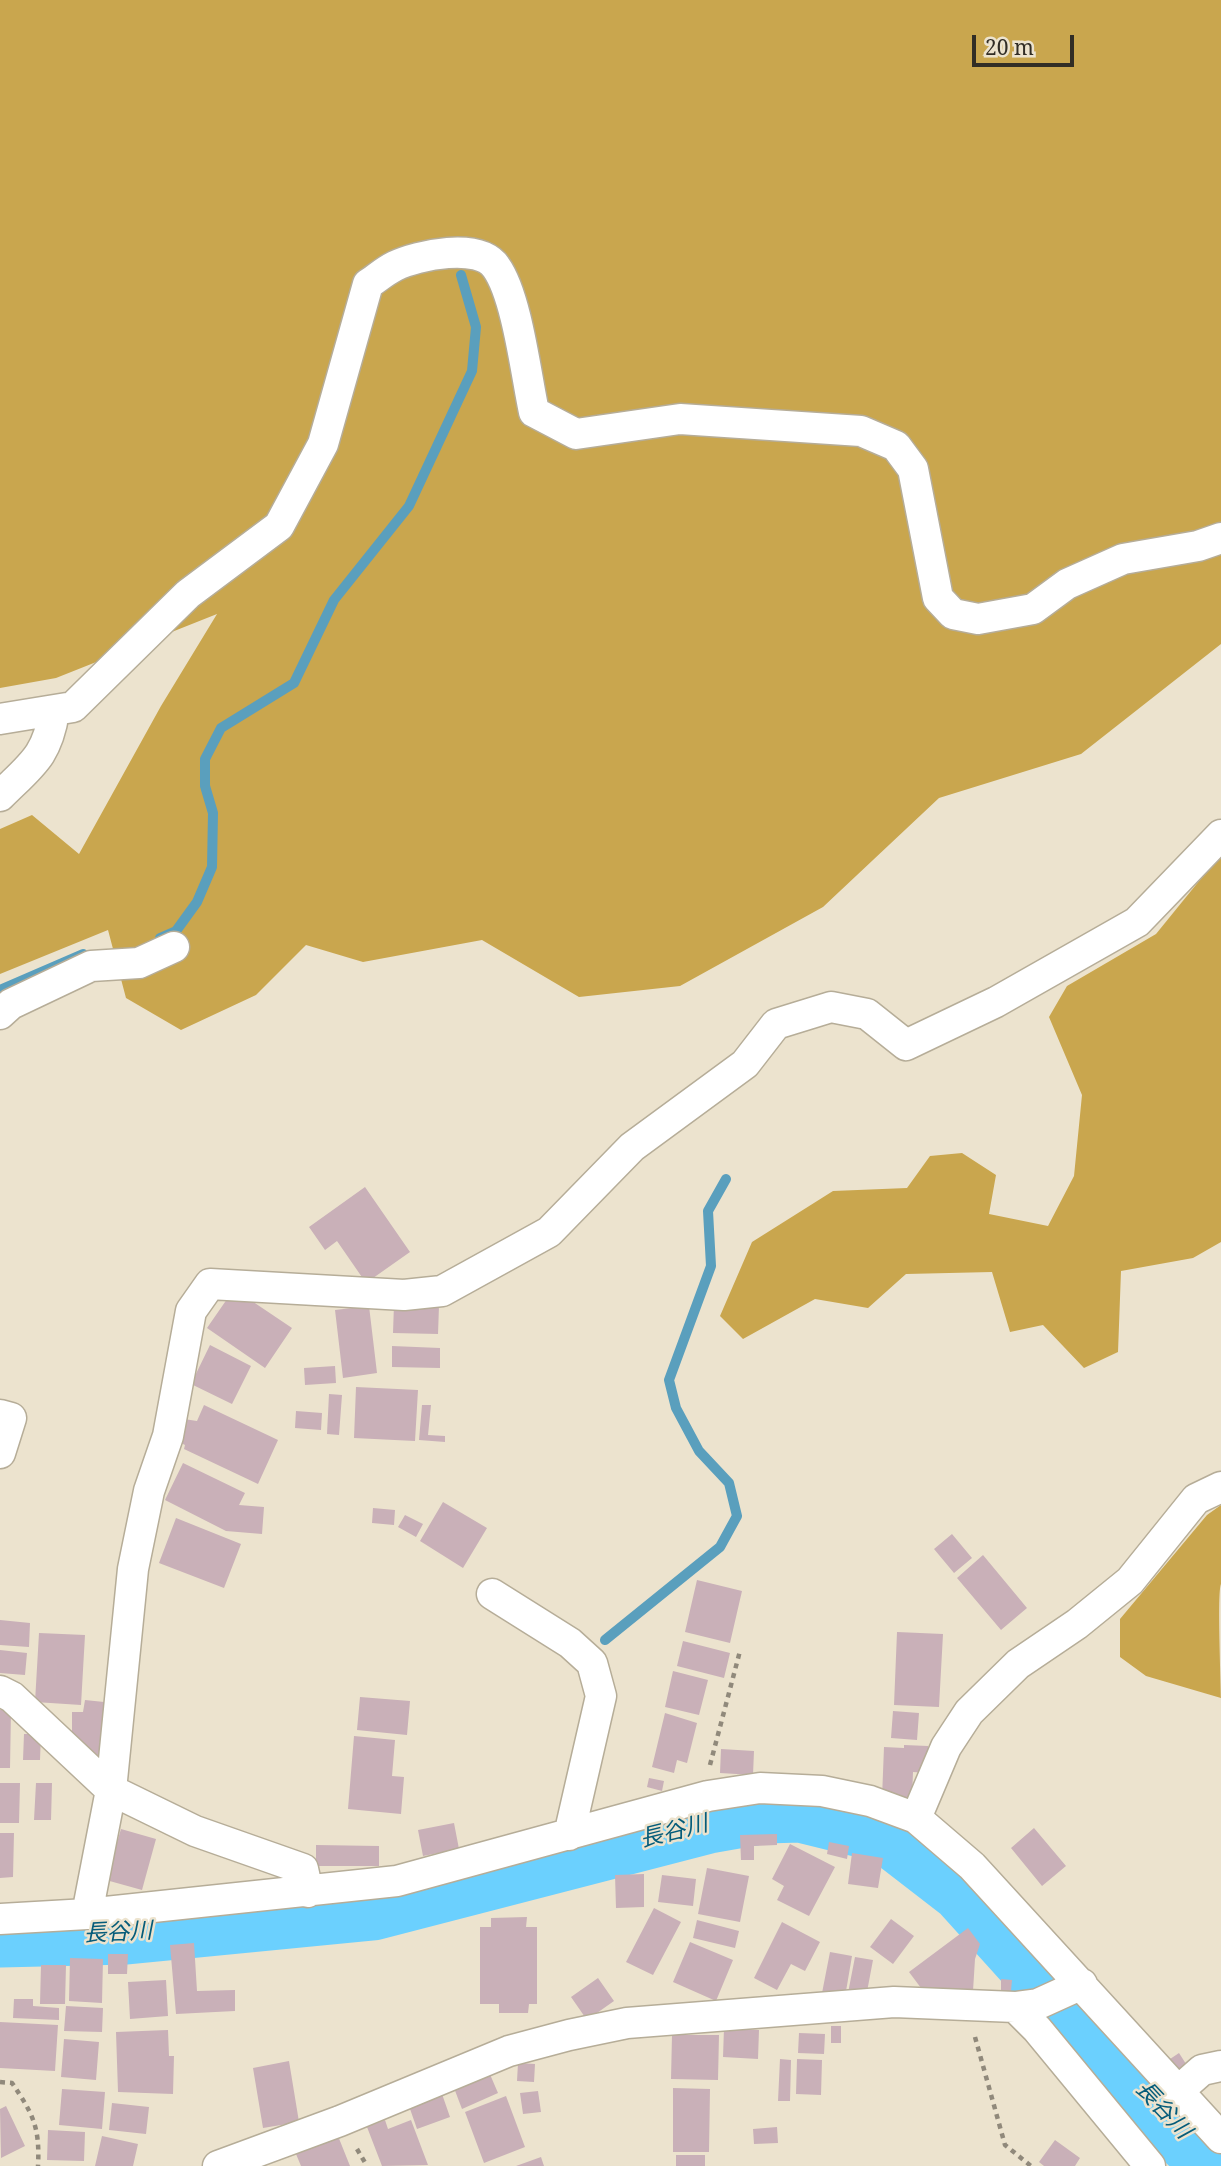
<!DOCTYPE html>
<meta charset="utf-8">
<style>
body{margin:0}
#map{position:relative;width:1221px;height:2166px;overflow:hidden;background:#ece3ce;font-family:"Noto Serif",serif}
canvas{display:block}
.scale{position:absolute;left:972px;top:35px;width:102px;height:32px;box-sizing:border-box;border:4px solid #312d25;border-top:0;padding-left:9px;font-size:21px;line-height:24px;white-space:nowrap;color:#312d25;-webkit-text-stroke:5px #ece3ce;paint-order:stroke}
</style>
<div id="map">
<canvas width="1221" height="2166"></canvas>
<div class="scale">20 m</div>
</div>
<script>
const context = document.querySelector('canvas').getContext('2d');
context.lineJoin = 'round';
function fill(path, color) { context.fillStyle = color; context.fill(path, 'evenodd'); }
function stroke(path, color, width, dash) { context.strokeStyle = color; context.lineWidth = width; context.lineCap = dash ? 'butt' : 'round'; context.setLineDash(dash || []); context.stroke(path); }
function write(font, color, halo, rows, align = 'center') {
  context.font = font + ' "Noto Serif","Noto Sans JP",serif'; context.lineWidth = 5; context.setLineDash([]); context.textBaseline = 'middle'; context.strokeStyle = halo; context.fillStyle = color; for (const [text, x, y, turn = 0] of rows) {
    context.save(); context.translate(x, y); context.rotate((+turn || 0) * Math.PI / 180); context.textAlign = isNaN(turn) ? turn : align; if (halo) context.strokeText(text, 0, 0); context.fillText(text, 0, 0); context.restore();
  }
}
fill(new Path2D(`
 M 0,0 L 1221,0 L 1221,644 L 1081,754 L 939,798 L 823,907 L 680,986 L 579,997 L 482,940 L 363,962 L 306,945 L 256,995 L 181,1030 L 126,998 L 108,930 L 0,974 L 0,829 L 32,815 L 79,854 L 161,706 L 217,614 L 56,678 L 0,688 Z
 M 1221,854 L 1221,1242 L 1193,1258 L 1121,1271 L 1118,1352 L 1084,1368 L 1043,1325 L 1010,1332 L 992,1272 L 906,1274 L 868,1308 L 815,1299 L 743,1339 L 720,1316 L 752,1242 L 833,1191 L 907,1188 L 930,1156 L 962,1153 L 996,1175 L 989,1214 L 1048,1226 L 1074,1176 L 1082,1095 L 1049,1017 L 1067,986 L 1156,934 Z
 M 1221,1505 L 1221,1584 C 1217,1592 1221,1680 1221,1698 L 1146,1676 L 1120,1657 L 1120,1619 L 1207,1515 Z`), '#c9a64e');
stroke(new Path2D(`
 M 160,938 L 176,931 L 197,902 L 212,867 L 213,813 L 205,786 L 205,759 L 221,728 L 294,683 L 334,600 L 409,506 L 472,371 L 476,327 L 461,275
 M 0,990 L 83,954
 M 605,1640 L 720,1547 L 737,1516 L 729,1483 L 699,1451 L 676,1408 L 669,1380 L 711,1266 L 708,1211 L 726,1179`), '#5a9fbd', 10);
stroke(new Path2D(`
 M 0,1937 L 127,1934 L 373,1910 L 709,1823 L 766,1813 L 800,1812 L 865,1828 L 895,1840 L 961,1891 L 1186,2140 L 1214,2166`), '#6bd0fe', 61);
fill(new Path2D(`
 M 365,1187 L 410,1252 L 366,1283 L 337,1241 L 325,1250 L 309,1227 Z
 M 234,1289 L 292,1328 L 265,1368 L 207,1328 Z
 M 394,1304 L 439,1306 L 438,1334 L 393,1333 Z
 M 369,1306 L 377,1373 L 343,1378 L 335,1310 Z
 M 210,1345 L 251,1366 L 232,1404 L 191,1384 Z
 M 392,1346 L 440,1348 L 440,1368 L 392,1367 Z
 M 335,1366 L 336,1383 L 305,1385 L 304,1368 Z
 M 356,1387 L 418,1390 L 415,1441 L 354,1438 Z
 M 329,1394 L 342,1395 L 339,1435 L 327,1434 Z
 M 204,1405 L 278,1440 L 258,1484 L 184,1449 L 185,1445 L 177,1441 L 177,1418 L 197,1421 Z
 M 422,1405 L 431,1405 L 428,1435 L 445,1436 L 445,1442 L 419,1440 Z
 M 296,1411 L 322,1413 L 321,1430 L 295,1428 Z
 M 183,1463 L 245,1493 L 239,1505 L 264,1507 L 262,1534 L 226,1531 L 165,1500 Z
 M 443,1502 L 487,1528 L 463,1568 L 420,1541 Z
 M 373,1508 L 395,1510 L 394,1525 L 372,1523 Z
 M 405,1515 L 423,1524 L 416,1537 L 398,1527 Z
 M 176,1518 L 241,1544 L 224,1588 L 159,1563 Z
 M 952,1534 L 972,1558 L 954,1573 L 934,1549 Z
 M 983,1555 L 1027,1608 L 1001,1630 L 957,1578 Z
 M 697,1580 L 742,1591 L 730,1643 L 685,1632 Z
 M 0,1620 L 30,1623 L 29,1647 L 0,1645 Z
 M 897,1632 L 943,1634 L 939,1707 L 894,1705 Z
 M 39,1633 L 85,1635 L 81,1705 L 35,1702 Z
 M 683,1641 L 730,1653 L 724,1678 L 677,1666 Z
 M 0,1650 L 27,1653 L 25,1675 L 0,1673 Z
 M 673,1671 L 708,1680 L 699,1715 L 665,1707 Z
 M 360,1697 L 410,1701 L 407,1735 L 357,1730 Z
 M 85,1700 L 104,1702 L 98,1761 L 72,1737 L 72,1712 L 83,1712 Z
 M 0,1710 L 11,1710 L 10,1768 L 0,1768 Z
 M 893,1711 L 919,1713 L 917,1740 L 891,1738 Z
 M 665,1713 L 697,1723 L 687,1763 L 677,1760 L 674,1773 L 652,1767 Z
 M 24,1734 L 41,1734 L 40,1760 L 23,1760 Z
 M 354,1736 L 395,1740 L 392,1776 L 404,1777 L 401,1814 L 348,1809 Z
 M 904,1745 L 928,1746 L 928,1773 L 913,1772 L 912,1799 L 882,1798 L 884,1747 L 904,1748 Z
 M 721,1749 L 754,1751 L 753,1775 L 720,1773 Z
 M 649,1778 L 664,1781 L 662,1791 L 647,1787 Z
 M 0,1783 L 20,1783 L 19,1823 L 0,1823 Z
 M 36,1783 L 52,1783 L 51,1820 L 34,1820 Z
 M 454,1823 L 459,1849 L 423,1856 L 418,1830 Z
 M 1034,1828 L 1066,1866 L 1042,1886 L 1011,1848 Z
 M 121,1829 L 156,1839 L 142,1890 L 106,1880 Z
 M 0,1833 L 14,1833 L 13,1877 L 0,1878 Z
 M 777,1834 L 777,1845 L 754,1846 L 754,1860 L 741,1860 L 740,1835 Z
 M 829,1842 L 849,1846 L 847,1859 L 827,1854 Z
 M 790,1844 L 835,1867 L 809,1916 L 777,1900 L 784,1886 L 772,1879 Z
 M 316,1845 L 379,1846 L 379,1866 L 316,1866 Z
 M 852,1853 L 883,1858 L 878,1888 L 848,1884 Z
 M 707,1868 L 749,1876 L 740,1922 L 698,1914 Z
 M 644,1874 L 644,1907 L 616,1908 L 615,1875 Z
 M 662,1875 L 696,1879 L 693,1906 L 658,1902 Z
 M 654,1908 L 681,1922 L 653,1975 L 626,1962 Z
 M 527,1917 L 526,1927 L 537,1927 L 537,2004 L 529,2004 L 528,2013 L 499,2013 L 499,2004 L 480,2004 L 480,1927 L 491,1927 L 491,1918 Z
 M 891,1919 L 914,1936 L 893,1964 L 870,1947 Z
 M 697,1920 L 739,1931 L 735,1948 L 693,1938 Z
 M 782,1922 L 820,1942 L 805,1971 L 791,1964 L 777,1990 L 754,1978 Z
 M 968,1928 L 980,1944 L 975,1959 L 973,1991 L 921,1988 L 909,1972 Z
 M 690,1942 L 733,1960 L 716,2001 L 673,1982 Z
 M 194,1943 L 197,1991 L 235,1990 L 235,2011 L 176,2014 L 170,1945 Z
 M 830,1952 L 852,1956 L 845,1997 L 822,1993 Z
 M 108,1954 L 128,1954 L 127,1974 L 108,1974 Z
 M 855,1957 L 873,1960 L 866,1997 L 848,1993 Z
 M 70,1958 L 103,1959 L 102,2003 L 69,2001 Z
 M 41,1965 L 66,1965 L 65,2004 L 40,2004 Z
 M 598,1978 L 614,2001 L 587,2020 L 571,1997 Z
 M 1001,1979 L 1012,1980 L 1011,1991 L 1001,1991 Z
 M 166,1980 L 168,2016 L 130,2019 L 128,1982 Z
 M 14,1999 L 33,1999 L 33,2006 L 59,2008 L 59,2020 L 13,2018 Z
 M 66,2006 L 103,2008 L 102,2032 L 64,2031 Z
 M 0,2022 L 58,2025 L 55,2071 L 0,2068 Z
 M 831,2026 L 841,2026 L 841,2043 L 831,2043 Z
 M 724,2028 L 759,2030 L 758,2059 L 723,2057 Z
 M 168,2030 L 169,2056 L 174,2056 L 173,2094 L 118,2092 L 116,2032 Z
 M 799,2033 L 825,2034 L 824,2054 L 798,2053 Z
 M 672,2035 L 719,2035 L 718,2080 L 671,2079 Z
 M 64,2039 L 99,2042 L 96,2080 L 61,2077 Z
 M 1179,2053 L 1188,2067 L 1172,2076 L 1164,2063 Z
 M 780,2059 L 791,2060 L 790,2101 L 778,2101 Z
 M 797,2059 L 822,2060 L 821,2095 L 796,2094 Z
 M 289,2061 L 299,2122 L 263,2128 L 253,2068 Z
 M 518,2063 L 535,2064 L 534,2082 L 517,2081 Z
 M 489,2072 L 498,2093 L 462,2109 L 454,2088 Z
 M 673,2088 L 710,2089 L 709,2152 L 673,2152 Z
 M 62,2089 L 105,2092 L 102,2129 L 59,2125 Z
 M 538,2091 L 541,2112 L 523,2114 L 520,2093 Z
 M 442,2094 L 450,2117 L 417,2129 L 409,2106 Z
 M 506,2096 L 525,2147 L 484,2163 L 465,2112 Z
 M 112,2103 L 149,2107 L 146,2134 L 109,2130 Z
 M 6,2106 L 25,2146 L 1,2158 L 0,2109 Z
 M 385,2120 L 388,2129 L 411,2120 L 428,2165 L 382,2166 L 367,2127 Z
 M 777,2127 L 778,2143 L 754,2144 L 753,2129 Z
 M 48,2130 L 85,2132 L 84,2161 L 47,2160 Z
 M 102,2136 L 138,2144 L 133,2166 L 95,2166 Z
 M 338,2136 L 350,2166 L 301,2166 L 296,2154 Z
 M 1055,2140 L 1080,2158 L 1075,2166 L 1044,2166 L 1039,2162 Z
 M 676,2155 L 705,2155 L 705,2166 L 676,2166 Z
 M 541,2157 L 544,2166 L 516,2166 Z`), '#c9b0b8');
const street = new Path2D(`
 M 0,719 L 73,707 L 188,594 L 279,526 L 323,444 L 368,284 C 377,278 385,271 395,266 C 418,255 479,242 496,267 C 517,296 526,375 534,412 L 576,434 L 680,419 L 861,431 L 896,446 L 913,469 L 938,598 L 953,614 L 978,619 L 1033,609 L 1067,584 L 1123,559 L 1198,546 L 1221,538
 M 0,796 C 31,765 47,757 54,712
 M 0,1014 L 11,1004 L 91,966 L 139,963 L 174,947
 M 0,1415 L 11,1418 L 0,1453
 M 492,1594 L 570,1643 L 592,1663 L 601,1696 L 569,1835
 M 0,1691 L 12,1697 L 111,1790 L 195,1831 L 303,1869 L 308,1892
 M 916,1818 L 946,1747 L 969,1712 L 1018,1664 L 1077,1624 L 1130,1581 L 1196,1499 L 1221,1487
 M 87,1914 L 111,1790 L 133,1569 L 149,1491 L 168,1436 L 191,1311 L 210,1284 L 404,1295 L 442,1291 L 549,1232 L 632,1147 L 745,1064 L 776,1024 L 831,1007 L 867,1014 L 906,1045 L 996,1002 L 1137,922 L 1221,835
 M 0,1919 L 87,1914 L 397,1881 L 708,1796 L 760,1788 L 822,1791 L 870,1801 L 916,1818 L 972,1866 L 1221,2138
 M 1015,2007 L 1037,2029 L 1150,2166
 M 1177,2092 L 1202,2070 L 1221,2066
 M 218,2166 L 340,2121 L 509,2051 L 569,2035 L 627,2023 L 894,2002 L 1015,2007 L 1038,2004 L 1082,1984`);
stroke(street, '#b6ad98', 33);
stroke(new Path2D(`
 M 710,1765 L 740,1651
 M 975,2037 L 1005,2145 L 1031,2166
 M 0,2082 L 12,2083 C 33,2114 40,2127 38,2166
 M 357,2149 L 367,2166`), '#90897b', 4.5, [5, 5]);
stroke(street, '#fff', 30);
write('italic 23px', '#055c7a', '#ece3ce', [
 ["長谷川",674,1832,-14],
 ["長谷川",118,1933,-3],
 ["長谷川",1163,2110,47]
]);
</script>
